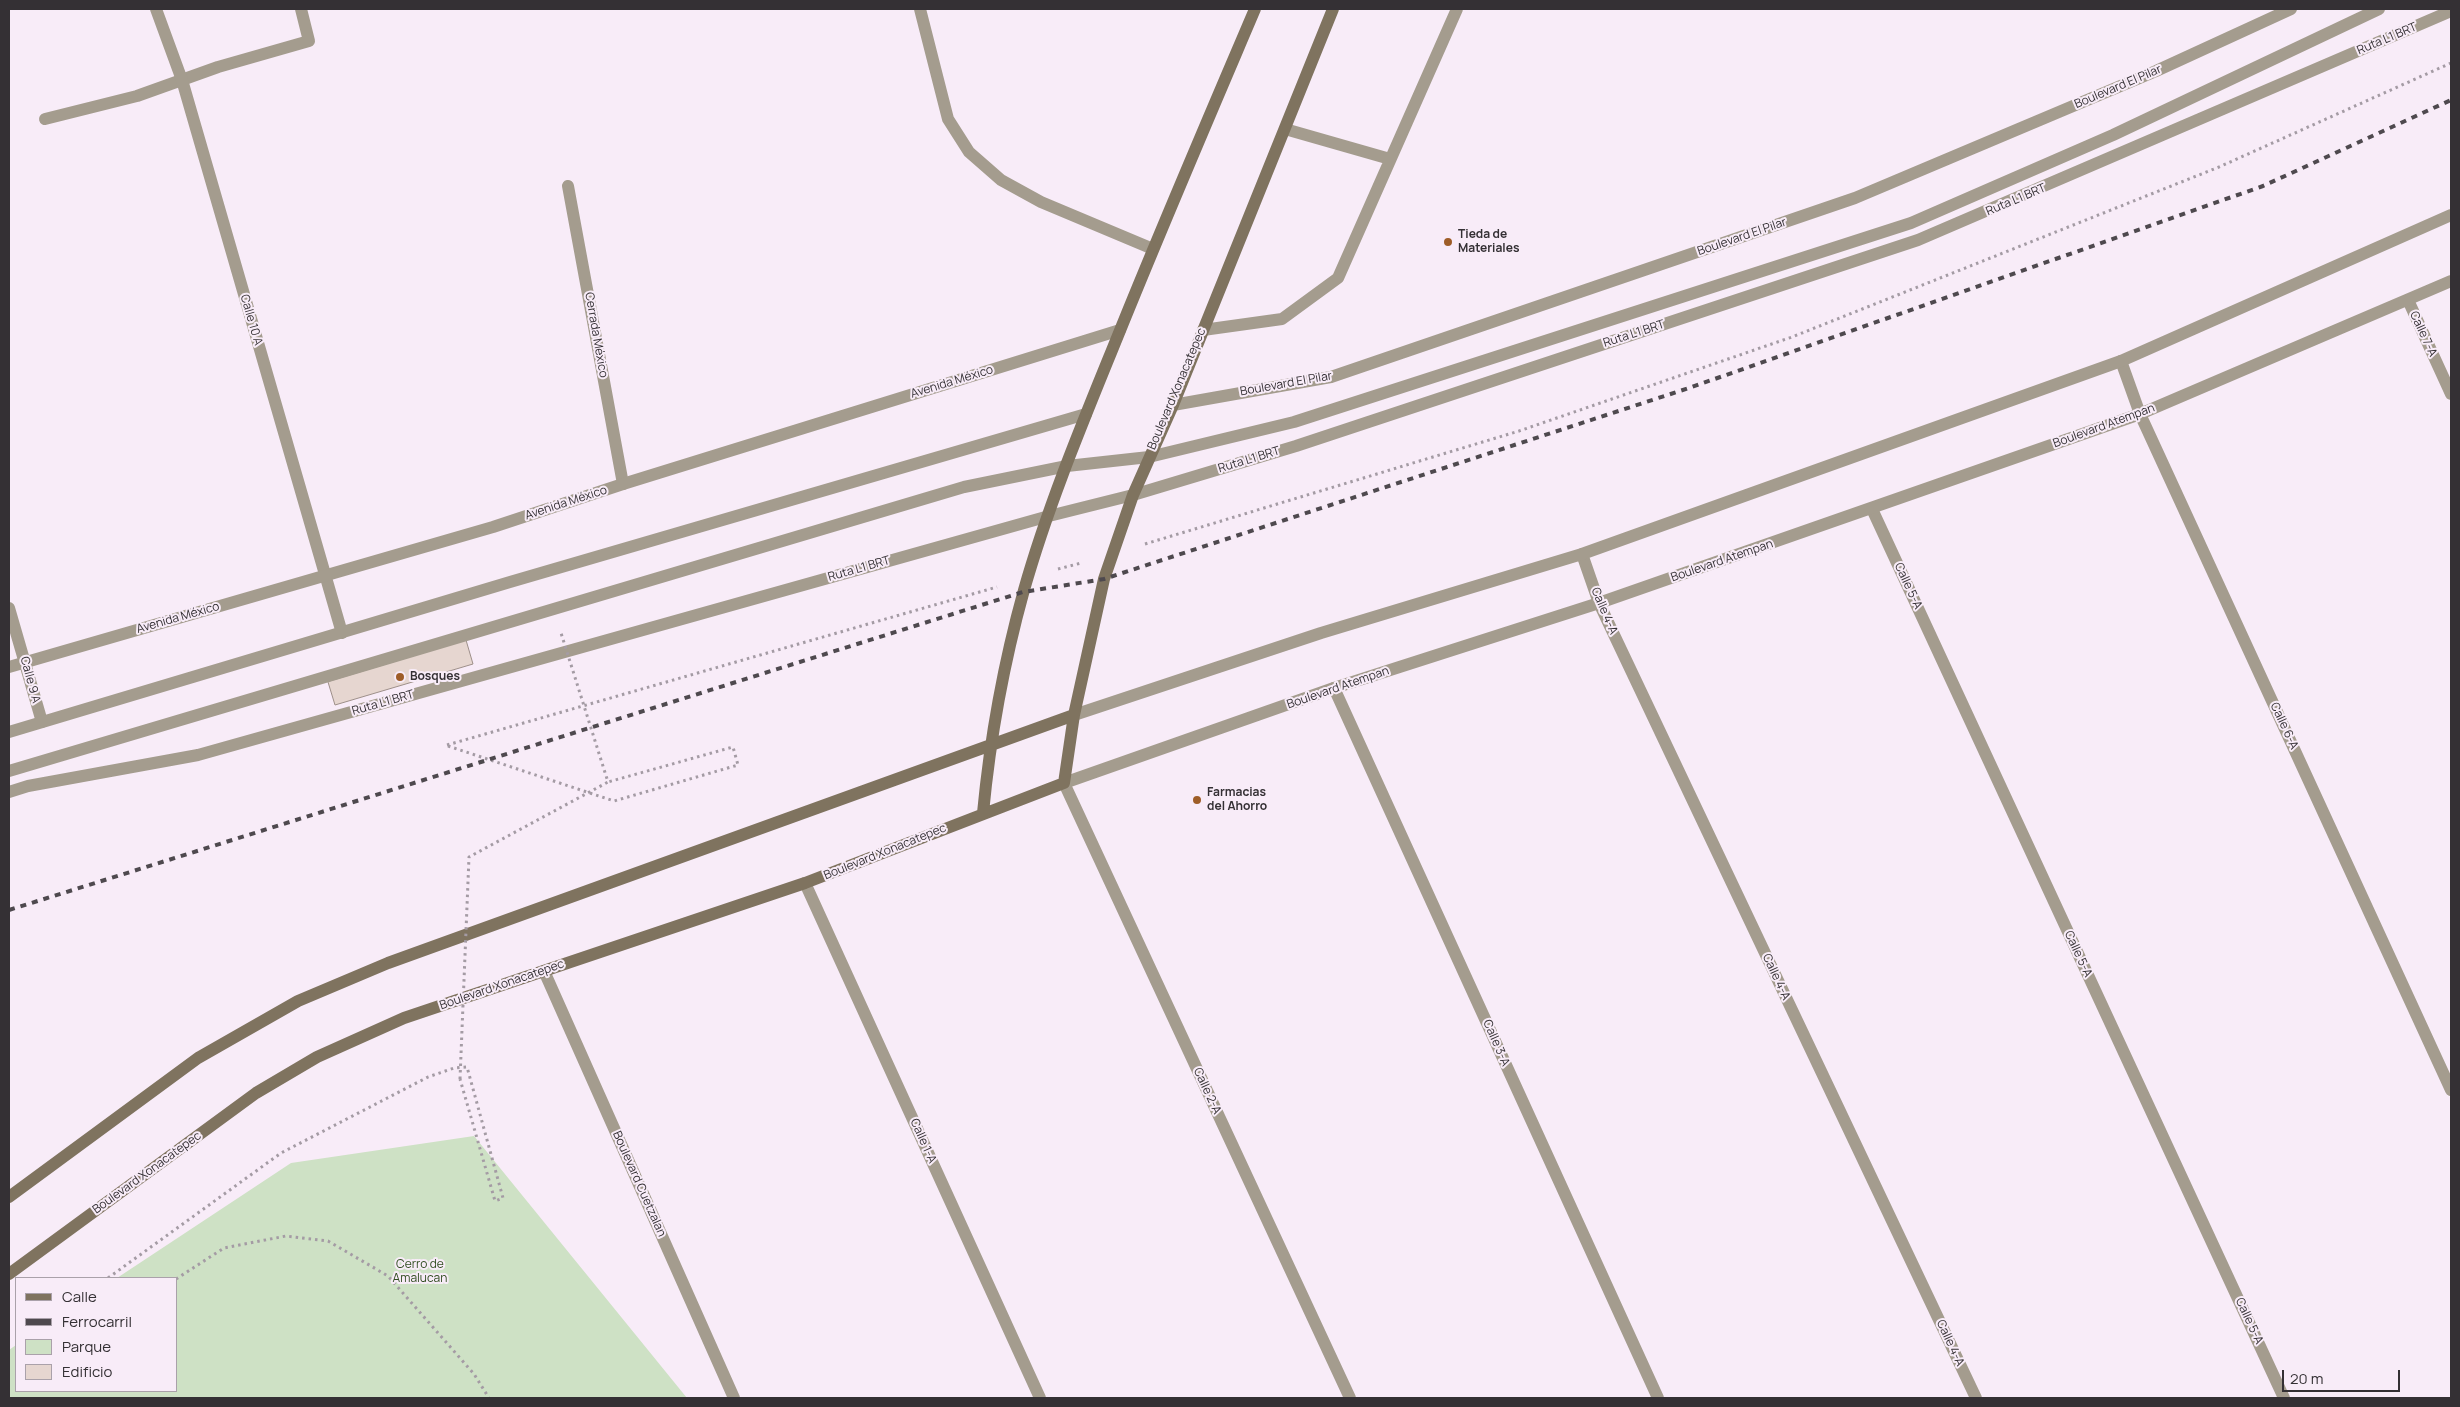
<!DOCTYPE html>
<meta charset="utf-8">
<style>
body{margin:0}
#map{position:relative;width:2460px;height:1407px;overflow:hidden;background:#f8ecf8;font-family:Manrope,sans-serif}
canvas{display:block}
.frame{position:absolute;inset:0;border:10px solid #343034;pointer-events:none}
.legend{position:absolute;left:15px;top:1277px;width:162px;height:115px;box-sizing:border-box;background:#f8ecf8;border:1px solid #aaa1aa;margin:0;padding:6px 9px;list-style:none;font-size:15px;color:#343034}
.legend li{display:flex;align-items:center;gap:10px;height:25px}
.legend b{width:25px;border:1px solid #aaa1aa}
.scale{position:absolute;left:2282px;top:1370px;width:118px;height:22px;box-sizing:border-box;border:2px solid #343034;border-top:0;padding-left:6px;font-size:15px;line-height:18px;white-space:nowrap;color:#343034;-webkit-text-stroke:4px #f8ecf8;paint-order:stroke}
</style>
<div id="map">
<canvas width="2460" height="1407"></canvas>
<div class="frame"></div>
<ul class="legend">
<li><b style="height:6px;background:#7f735f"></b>Calle</li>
<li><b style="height:6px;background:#4e494e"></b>Ferrocarril</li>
<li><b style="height:14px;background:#cee1c5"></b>Parque</li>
<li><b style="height:14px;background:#e6d6d0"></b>Edificio</li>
</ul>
<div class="scale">20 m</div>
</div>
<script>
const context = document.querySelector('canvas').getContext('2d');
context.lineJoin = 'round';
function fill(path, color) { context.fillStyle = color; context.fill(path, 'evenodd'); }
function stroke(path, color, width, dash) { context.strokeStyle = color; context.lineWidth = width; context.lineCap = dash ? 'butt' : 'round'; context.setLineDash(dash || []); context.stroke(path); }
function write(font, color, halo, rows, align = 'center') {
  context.font = font + ' Manrope,sans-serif'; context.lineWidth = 4; context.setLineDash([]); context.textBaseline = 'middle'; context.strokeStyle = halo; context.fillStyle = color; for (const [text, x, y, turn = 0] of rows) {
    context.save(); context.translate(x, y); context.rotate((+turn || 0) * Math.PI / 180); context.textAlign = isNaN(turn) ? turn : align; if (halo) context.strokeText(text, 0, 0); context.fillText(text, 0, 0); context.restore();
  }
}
fill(new Path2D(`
 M 474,1136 L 687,1398 L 9,1398 L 9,1350 L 16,1345 L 16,1391 L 176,1391 L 176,1278 L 117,1278 L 291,1163 Z`), '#cee1c5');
const building = new Path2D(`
 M 466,640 L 473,664 L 335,705 L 328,682 Z`);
fill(building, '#e6d6d0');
stroke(building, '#9d8f89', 1);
stroke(new Path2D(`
 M 1145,544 L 1519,431 L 1792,337 L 2219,167 L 2451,63
 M 1058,569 L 1081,563
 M 447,745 L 997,587
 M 448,746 L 614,801 L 738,765 L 733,747 L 608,782
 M 108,1278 L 281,1153 L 428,1077 L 454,1068 L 467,1067 L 503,1198 L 495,1201 L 460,1079
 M 176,1279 L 224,1248 L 286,1236 L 328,1241 L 388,1276 L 474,1374 L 489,1398`), '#a49ba4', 3, [2.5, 4]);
stroke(new Path2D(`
 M 45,119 L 137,96 L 218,67 L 309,41 L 301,9
 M 9,771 L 964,487 L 1067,466 L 1149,457 L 1294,422 L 1911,223 L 2113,135 L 2379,9
 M 9,792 L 28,786 L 198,755 L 1049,516 L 1133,495 L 1296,446 L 1918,240 L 2451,11`), '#a49c8e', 12);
stroke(new Path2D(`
 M 156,9 L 182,80 L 342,633
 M 920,9 L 948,119 L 969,152 L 1001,180 L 1041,202 L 1153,249
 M 1285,129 L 1390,159
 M 568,186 L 623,484
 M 2408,300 L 2451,394
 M 1203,330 L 1282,319 L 1338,278 L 1457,9
 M 2121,361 L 2140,414 L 2451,1090
 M 1173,405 L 1331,377 L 1855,198 L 2156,71 L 2291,9
 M 1872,509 L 2284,1398
 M 1582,554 L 1599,603 L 1976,1398
 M 9,608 L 42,722
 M 1334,688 L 1658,1398
 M 1064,783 L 1350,1398
 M 805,883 L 1040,1398
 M 544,971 L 734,1398`), '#a49c8e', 12);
stroke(new Path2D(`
 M 9,667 L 493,527 L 623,484 L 1120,330
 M 1074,715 L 1321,633 L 1582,554 L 2121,361 L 2451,215
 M 9,732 L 510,582 L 1086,414
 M 1064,783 L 1334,688 L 1599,603 L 2140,414 L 2451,281`), '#a49c8e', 12);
stroke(new Path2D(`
 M 983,813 C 990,739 1004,662 1024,590 C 1049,502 1085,417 1119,333 C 1163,224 1209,117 1255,9
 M 9,1197 L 198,1058 L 298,1001 L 388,963 L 1074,715
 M 9,1274 L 256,1093 L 317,1057 L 404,1018 L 805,883 L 1064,783 L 1074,715 L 1104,579 L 1133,495 L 1173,405 L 1333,9`), '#7f735f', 12);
stroke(new Path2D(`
 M 9,910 L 1023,592 L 1104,579 L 1689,388 L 2263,186 L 2451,100`), '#4e494e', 4, [6, 6]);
stroke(new Path2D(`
 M 460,1079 L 469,857 L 608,782 L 561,633`), '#a49ba4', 3, [2.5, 4]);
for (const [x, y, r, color] of [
 [1448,242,5,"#9e5d28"],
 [400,677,5,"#9e5d28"],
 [1197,800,5,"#9e5d28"]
]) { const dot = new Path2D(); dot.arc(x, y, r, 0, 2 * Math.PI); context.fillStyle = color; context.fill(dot); stroke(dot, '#f8ecf8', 2); }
write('12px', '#343034', '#f8ecf8', [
 ["Ruta L1 BRT",2387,39,-23],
 ["Boulevard El Pilar",2118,87,-23],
 ["Ruta L1 BRT",2016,200,-23],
 ["Boulevard El Pilar",1742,237,-19],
 ["Calle 10 A",251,320,74],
 ["Ruta L1 BRT",1634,334,-18],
 ["Calle 7-A",2423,334,65],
 ["Cerrada México",596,335,80],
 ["Avenida México",952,382,-17],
 ["Boulevard El Pilar",1286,384,-10],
 ["Boulevard Xonacatepec",1177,389,-67],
 ["Boulevard Atempan",2104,426,-20],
 ["Ruta L1 BRT",1249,460,-17],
 ["Avenida México",566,503,-18],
 ["Boulevard Atempan",1722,561,-19],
 ["Ruta L1 BRT",859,569,-16],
 ["Calle 5-A",1908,586,65],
 ["Calle 4-A",1604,611,67],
 ["Avenida México",178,618,-16],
 ["Calle 9 A",30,680,75],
 ["Boulevard Atempan",1338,688,-19],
 ["Ruta L1 BRT",383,703,-16],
 ["Calle 6-A",2284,726,65],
 ["Boulevard Xonacatepec",885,852,-22],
 ["Calle 5-A",2078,954,65],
 ["Calle 4-A",1776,977,65],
 ["Boulevard Xonacatepec",502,985,-19],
 ["Calle 3-A",1496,1043,66],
 ["Calle 2-A",1207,1091,65],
 ["Calle 1-A",923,1141,66],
 ["Boulevard Xonacatepec",147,1173,-36],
 ["Boulevard Cuetzalan",639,1184,66],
 ["Calle 5-A",2249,1321,65],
 ["Calle 4-A",1950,1343,65]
]);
write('bold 12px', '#343034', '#f8ecf8', [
 ["Tieda de",1458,235],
 ["Materiales",1458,249],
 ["Bosques",410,677],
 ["Farmacias",1207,793],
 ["del Ahorro",1207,807]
], 'left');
write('12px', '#304d20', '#f8ecf8', [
 ["Cerro de",420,1265],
 ["Amalucan",420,1279]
]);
</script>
